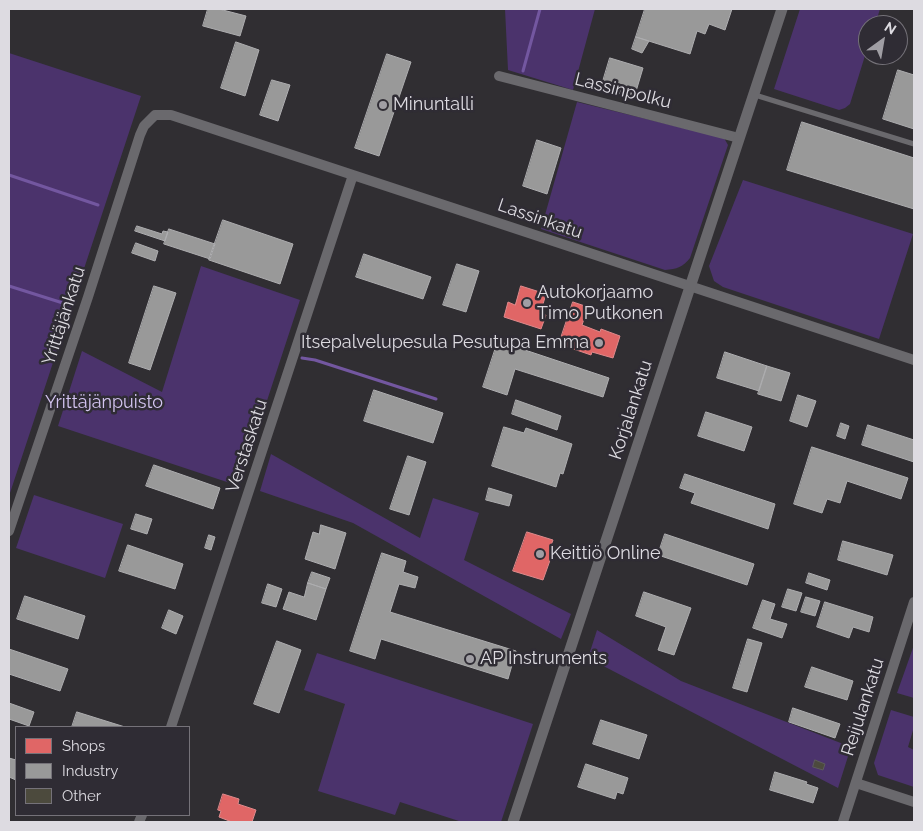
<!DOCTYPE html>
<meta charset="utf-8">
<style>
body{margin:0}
#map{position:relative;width:923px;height:831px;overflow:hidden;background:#302e32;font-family:Raleway,sans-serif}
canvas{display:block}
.frame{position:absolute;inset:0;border:10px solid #dddbe1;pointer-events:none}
.legend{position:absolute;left:15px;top:726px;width:175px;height:90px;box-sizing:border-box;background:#2f2c34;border:1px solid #757279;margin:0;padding:6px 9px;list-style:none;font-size:15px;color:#dddbe1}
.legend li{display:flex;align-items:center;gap:10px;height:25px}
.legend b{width:25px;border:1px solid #757279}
.north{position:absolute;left:858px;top:15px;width:50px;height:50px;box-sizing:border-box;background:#2f2c34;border:1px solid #757279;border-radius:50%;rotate:32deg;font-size:14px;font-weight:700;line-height:20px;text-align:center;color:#dddbe1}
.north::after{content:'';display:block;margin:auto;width:18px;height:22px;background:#a09ea4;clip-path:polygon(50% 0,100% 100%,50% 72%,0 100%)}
</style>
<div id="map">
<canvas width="923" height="831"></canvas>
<div class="frame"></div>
<ul class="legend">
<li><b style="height:14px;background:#e06666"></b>Shops</li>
<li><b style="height:14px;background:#999"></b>Industry</li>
<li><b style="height:14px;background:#4c4a3d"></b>Other</li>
</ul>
<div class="north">N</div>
</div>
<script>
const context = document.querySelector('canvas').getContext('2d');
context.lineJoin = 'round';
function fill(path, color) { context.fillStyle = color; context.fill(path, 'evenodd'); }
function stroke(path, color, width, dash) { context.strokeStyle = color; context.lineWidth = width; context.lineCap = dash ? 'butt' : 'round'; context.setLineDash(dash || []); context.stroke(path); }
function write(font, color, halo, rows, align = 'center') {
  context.font = font + ' Raleway,sans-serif'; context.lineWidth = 5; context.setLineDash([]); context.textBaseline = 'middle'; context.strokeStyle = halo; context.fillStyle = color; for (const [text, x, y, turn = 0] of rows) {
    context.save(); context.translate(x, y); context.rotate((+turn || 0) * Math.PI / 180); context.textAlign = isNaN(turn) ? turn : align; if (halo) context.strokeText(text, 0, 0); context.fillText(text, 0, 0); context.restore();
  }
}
fill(new Path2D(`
 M 505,9 L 595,9 L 573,90 L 508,70 Z
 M 800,9 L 880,9 L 875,25 L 868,25 L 868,46 L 850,104 L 845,108 L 839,110 L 774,89 Z
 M 9,53 L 141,96 L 9,496 Z
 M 577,102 L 724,138 L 728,145 L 690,258 C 683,267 677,269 665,270 L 541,229 Z
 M 743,180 L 913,234 L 879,339 L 723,287 L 714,281 L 709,266 Z
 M 201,266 L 300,300 L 239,486 L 58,426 L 82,351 L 162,392 Z
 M 271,454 L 420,538 L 433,498 L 479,513 L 464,560 L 571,614 L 561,639 L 353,523 L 260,491 Z
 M 34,495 L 123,524 L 105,578 L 16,548 Z
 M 597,630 L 681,681 L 851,747 L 838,788 L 588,658 Z
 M 914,645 L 914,698 L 897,693 Z
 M 317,653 L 533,724 L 501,822 L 462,822 L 400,802 L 395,815 L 318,791 L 345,704 L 304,690 Z
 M 891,710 L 914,717 L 914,727 L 908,747 L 914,750 L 914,787 L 878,775 L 874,763 Z`), '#4b336c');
const shops = new Path2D(`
 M 521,286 L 546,294 L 540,314 L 546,315 L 541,329 L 504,317 L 508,302 L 515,305 Z
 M 573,302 L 588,307 L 582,325 L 600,332 L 601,329 L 620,336 L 613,358 L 592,352 L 591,355 L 559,344 Z
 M 527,532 L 553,540 L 550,548 L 554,549 L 543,580 L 513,571 Z
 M 223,794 L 239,799 L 238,804 L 256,810 L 252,822 L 232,822 L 219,817 L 221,811 L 218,810 Z`);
fill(shops, '#e06666');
stroke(shops, '#df898b', 1);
const industry = new Path2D(`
 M 208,9 L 219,9 L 246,16 L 240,36 L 203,26 Z
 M 645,9 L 732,9 L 725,30 L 709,24 L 705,34 L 697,31 L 690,54 L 636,37 Z
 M 636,37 L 649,41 L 642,53 L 632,49 Z
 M 236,42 L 259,50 L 245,96 L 221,88 Z
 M 387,54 L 411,62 L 379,156 L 355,148 Z
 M 610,58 L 643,68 L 634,98 L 601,88 Z
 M 898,70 L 914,75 L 914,129 L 883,119 Z
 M 272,80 L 290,85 L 278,121 L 260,115 Z
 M 802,122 L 914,158 L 914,209 L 787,170 Z
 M 537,140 L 561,148 L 547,194 L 523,186 Z
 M 223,220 L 293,244 L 280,284 L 209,260 Z
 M 137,226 L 162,234 L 163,231 L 168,232 L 165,241 L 135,231 Z
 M 169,229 L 215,244 L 210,259 L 164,244 Z
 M 136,243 L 158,251 L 155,261 L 132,253 Z
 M 364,254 L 431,277 L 423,299 L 356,277 Z
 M 457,264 L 479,271 L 466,312 L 443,305 Z
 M 154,286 L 176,293 L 150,370 L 129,363 Z
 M 498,341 L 609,378 L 603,397 L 515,369 L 507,395 L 483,387 Z
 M 725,352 L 767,366 L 759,391 L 717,378 Z
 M 767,366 L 790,373 L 781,401 L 758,394 Z
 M 374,390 L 443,413 L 433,443 L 364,421 Z
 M 798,395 L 816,401 L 807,427 L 790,421 Z
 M 516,400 L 561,416 L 557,430 L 512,414 Z
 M 706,412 L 752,427 L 744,451 L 698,436 Z
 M 841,423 L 849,426 L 845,439 L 837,436 Z
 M 868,425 L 914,440 L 914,462 L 862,445 Z
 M 504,427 L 524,433 L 526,428 L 572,444 L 563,474 L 560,473 L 556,487 L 492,466 Z
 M 812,447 L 908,478 L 901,499 L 847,481 L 840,503 L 827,499 L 822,513 L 794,504 Z
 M 408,456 L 426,462 L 409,515 L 390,509 Z
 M 154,465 L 220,488 L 213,509 L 146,486 Z
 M 685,474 L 775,504 L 768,529 L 691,503 L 695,493 L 680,488 Z
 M 489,488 L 512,495 L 509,506 L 486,500 Z
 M 136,514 L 152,519 L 147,534 L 131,529 Z
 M 321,525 L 346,533 L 335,569 L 305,559 L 313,532 L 319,534 Z
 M 665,534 L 754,564 L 747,585 L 658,555 Z
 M 209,535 L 215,537 L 211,550 L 205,548 Z
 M 843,541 L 893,555 L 887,575 L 838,560 Z
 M 128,545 L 183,564 L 175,589 L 119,571 Z
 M 382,553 L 406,561 L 403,572 L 418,577 L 415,588 L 399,584 L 390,612 L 516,651 L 508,679 L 381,639 L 375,659 L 350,651 Z
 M 312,572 L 330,578 L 326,589 L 308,583 Z
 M 809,573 L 830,580 L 827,590 L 806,583 Z
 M 308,583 L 326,589 L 316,620 L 283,609 L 289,592 L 304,597 Z
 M 268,584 L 282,589 L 276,607 L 262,603 Z
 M 788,589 L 802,593 L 796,611 L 782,607 Z
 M 644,592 L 691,608 L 674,655 L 658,650 L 666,627 L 636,616 Z
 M 25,596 L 85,616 L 78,639 L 17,619 Z
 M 806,597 L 820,601 L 815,616 L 801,612 Z
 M 763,600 L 775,604 L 770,619 L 787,624 L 782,638 L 753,628 Z
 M 825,602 L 873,617 L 869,632 L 853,627 L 849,638 L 817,627 Z
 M 169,610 L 183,616 L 176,634 L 162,628 Z
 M 748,639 L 762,643 L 747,692 L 733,688 Z
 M 277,641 L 301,650 L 279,713 L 254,704 Z
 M 9,649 L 68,669 L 60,691 L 9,674 Z
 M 812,667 L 853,681 L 847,700 L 805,687 Z
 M 9,703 L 34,712 L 29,726 L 9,719 Z
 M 793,708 L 840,724 L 835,738 L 789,722 Z
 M 77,712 L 125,727 L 72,727 Z
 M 601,720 L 647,735 L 639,759 L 593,744 Z
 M 9,758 L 16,760 L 16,780 L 9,777 Z
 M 586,764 L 628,778 L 623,794 L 617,792 L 615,799 L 578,787 Z
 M 775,772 L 807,782 L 806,784 L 818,788 L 813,803 L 770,790 Z`);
fill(industry, '#999');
stroke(industry, '#adadaf', 1);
stroke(new Path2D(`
 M 523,71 L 540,9
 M 9,175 L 98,205
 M 9,286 L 66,304
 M 302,358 L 315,360 L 436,399`), '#7357a0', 3);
const building = new Path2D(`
 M 815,760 L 825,764 L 823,770 L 813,767 Z`);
fill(building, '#4c4a3d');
stroke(building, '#5d5c5b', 1);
stroke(new Path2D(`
 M 755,95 L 914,144`), '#6a696d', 5);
stroke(new Path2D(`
 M 499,76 L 739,138
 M 9,531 L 88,297 L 140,135 L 144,126 L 155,115 L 171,115 L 914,360
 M 171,727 L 353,175
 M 856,783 L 914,802
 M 139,822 L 142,815
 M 843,822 L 914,602`), '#6a696d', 10);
stroke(new Path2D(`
 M 513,822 L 782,9`), '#6a696d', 11);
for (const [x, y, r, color] of [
 [383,105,5,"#a09ea4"],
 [527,303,5,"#a09ea4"],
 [599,343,5,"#a09ea4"],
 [540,554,5,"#a09ea4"],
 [470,659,5,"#a09ea4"]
]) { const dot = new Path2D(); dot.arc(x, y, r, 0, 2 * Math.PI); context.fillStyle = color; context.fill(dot); stroke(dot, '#2f2c34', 2); }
write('18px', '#dddbe1', '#2f2c34', [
 ["Lassinpolku",623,91,14],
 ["Lassinkatu",540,219,19],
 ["Yrittäjänkatu",64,316,-72],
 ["Korjalankatu",631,410,-72],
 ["Verstaskatu",247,446,-72],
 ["Reijulankatu",863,707,-72]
]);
write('18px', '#dddbe1', '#2f2c34', [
 ["Minuntalli",393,105],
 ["Autokorjaamo",537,293],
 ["Timo Putkonen",537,314],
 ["Itsepalvelupesula Pesutupa Emma",589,343,"right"],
 ["Keittiö Online",550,554],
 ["AP Instruments",480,659]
], 'left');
write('18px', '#d4c5f1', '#2f2c34', [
 ["Yrittäjänpuisto",104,403]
]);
</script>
